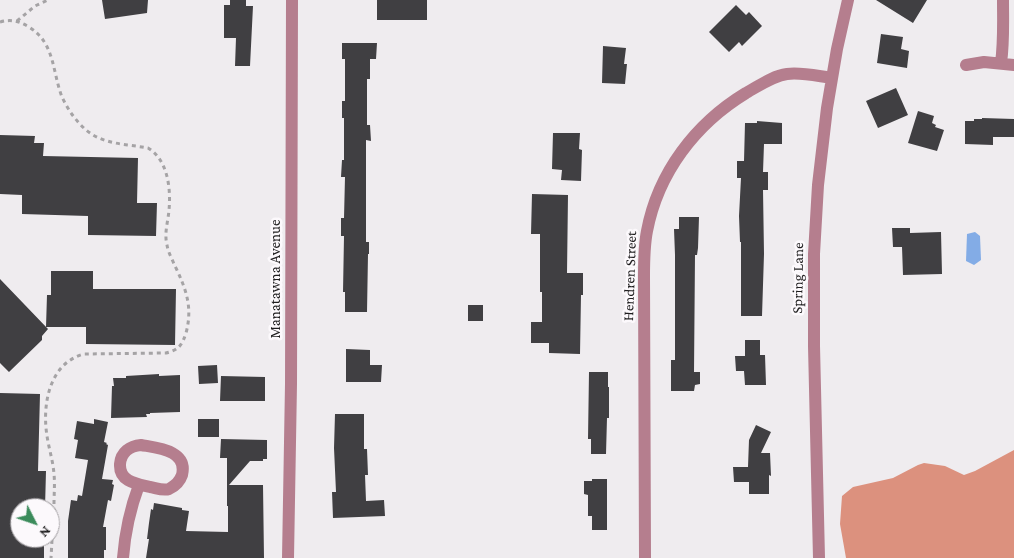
<!DOCTYPE html>
<style>
body{margin:0}
#map{position:relative;width:1014px;height:558px;overflow:hidden;background:#efecef;font-family:"Crimson Pro",serif}
canvas{display:block}
.north{position:absolute;left:10px;top:498px;width:50px;height:50px;box-sizing:border-box;background:#fcf9fc;border:1px solid #a4a1a4;border-radius:50%;rotate:131deg;font-size:14px;font-weight:700;line-height:20px;text-align:center;color:#1f1e1f}
.north::after{content:'';display:block;margin:auto;width:18px;height:22px;background:#3b8b5b;clip-path:polygon(50% 0,100% 100%,50% 72%,0 100%)}
</style>
<div id="map">
<canvas width="1014" height="558"></canvas>
<div class="north">N</div>
</div>
<script>
const context = document.querySelector('canvas').getContext('2d');
context.lineJoin = 'round';
function fill(path, color) { context.fillStyle = color; context.fill(path, 'evenodd'); }
function stroke(path, color, width, dash) { context.strokeStyle = color; context.lineWidth = width; context.lineCap = dash ? 'butt' : 'round'; context.setLineDash(dash || []); context.stroke(path); }
function write(font, color, halo, rows, align = 'center') {
  context.font = font + ' "Crimson Pro",serif'; context.lineWidth = 5; context.setLineDash([]); context.textBaseline = 'middle'; context.strokeStyle = halo; context.fillStyle = color; for (const [text, x, y, turn = 0] of rows) {
    context.save(); context.translate(x, y); context.rotate((+turn || 0) * Math.PI / 180); context.textAlign = isNaN(turn) ? turn : align; if (halo) context.strokeText(text, 0, 0); context.fillText(text, 0, 0); context.restore();
  }
}
fill(new Path2D(`
 M 1014,450 L 1014,558 L 846,558 L 840,524 L 842,496 L 853,487 L 893,478 L 918,465 L 924,463 L 945,466 L 964,475 L 975,471 Z`), '#dc917e');
fill(new Path2D(`
 M 975,232 L 980,236 L 981,260 L 974,265 L 966,261 L 967,234 Z`), '#83ace6');
fill(new Path2D(`
 M 102,0 L 148,0 L 147,13 L 105,19 Z
 M 230,0 L 246,0 L 246,6 L 253,6 L 250,66 L 235,66 L 236,38 L 224,38 L 224,5 L 230,5 Z
 M 377,0 L 427,0 L 427,20 L 377,20 Z
 M 876,0 L 927,0 L 913,23 Z
 M 736,5 L 746,15 L 749,12 L 762,26 L 742,46 L 739,42 L 729,52 L 709,32 Z
 M 881,34 L 903,37 L 901,49 L 909,51 L 907,68 L 877,63 Z
 M 342,43 L 377,43 L 376,59 L 370,59 L 370,79 L 367,79 L 367,125 L 370,125 L 371,141 L 366,140 L 366,242 L 369,242 L 369,254 L 368,254 L 367,312 L 345,312 L 345,292 L 343,292 L 344,236 L 341,236 L 341,218 L 344,218 L 345,177 L 341,177 L 342,160 L 344,160 L 344,118 L 342,118 L 342,101 L 345,101 L 345,59 L 342,59 Z
 M 603,46 L 626,48 L 624,64 L 627,64 L 625,84 L 602,83 Z
 M 896,88 L 908,115 L 878,128 L 866,101 Z
 M 918,111 L 934,116 L 932,123 L 936,125 L 935,127 L 944,130 L 937,151 L 908,143 Z
 M 982,118 L 1014,119 L 1014,137 L 993,137 L 993,145 L 965,144 L 965,121 L 974,121 L 974,119 L 982,119 Z
 M 757,121 L 782,123 L 782,144 L 764,144 L 763,172 L 768,172 L 768,190 L 763,190 L 764,254 L 762,316 L 741,316 L 741,242 L 740,242 L 739,216 L 741,178 L 737,178 L 737,161 L 744,161 L 745,123 L 757,123 Z
 M 553,133 L 580,133 L 579,149 L 582,150 L 581,181 L 561,180 L 562,170 L 552,169 Z
 M 0,135 L 35,136 L 34,143 L 44,143 L 43,156 L 138,158 L 137,203 L 157,203 L 156,236 L 88,235 L 88,216 L 22,214 L 22,195 L 0,194 Z
 M 532,194 L 568,195 L 567,273 L 583,273 L 583,295 L 581,295 L 580,354 L 549,353 L 549,343 L 531,343 L 531,322 L 542,322 L 542,292 L 540,292 L 540,234 L 531,234 Z
 M 679,217 L 699,217 L 698,248 L 697,255 L 695,255 L 694,372 L 700,372 L 700,384 L 695,385 L 694,391 L 671,391 L 671,360 L 675,360 L 675,255 L 674,229 L 679,229 Z
 M 892,228 L 910,228 L 910,233 L 941,232 L 942,274 L 903,275 L 902,247 L 893,247 Z
 M 51,271 L 93,271 L 93,289 L 176,289 L 175,345 L 86,344 L 86,327 L 46,327 L 47,295 L 51,295 Z
 M 0,279 L 48,329 L 42,336 L 42,340 L 9,372 L 0,363 Z
 M 468,305 L 483,305 L 483,321 L 468,321 Z
 M 745,340 L 760,340 L 760,355 L 765,355 L 766,385 L 745,385 L 744,371 L 736,371 L 735,356 L 745,356 Z
 M 346,349 L 370,350 L 370,365 L 382,365 L 381,382 L 346,382 Z
 M 217,365 L 218,383 L 199,384 L 198,366 Z
 M 589,372 L 608,372 L 608,387 L 609,387 L 609,418 L 607,418 L 606,454 L 591,454 L 591,439 L 588,439 Z
 M 159,374 L 159,376 L 180,375 L 180,412 L 150,413 L 150,414 L 146,414 L 147,417 L 111,418 L 112,386 L 114,386 L 113,378 L 126,378 L 126,376 Z
 M 221,376 L 265,377 L 265,401 L 220,401 Z
 M 0,393 L 40,394 L 38,471 L 46,471 L 45,508 L 20,508 L 20,538 L 44,538 L 44,558 L 0,558 Z
 M 335,414 L 364,414 L 364,449 L 367,449 L 368,475 L 365,475 L 366,501 L 384,500 L 385,516 L 333,518 L 332,492 L 336,492 L 334,448 Z
 M 94,419 L 108,422 L 104,442 L 107,443 L 106,444 L 108,445 L 102,479 L 113,480 L 112,484 L 114,485 L 111,501 L 108,500 L 103,527 L 106,527 L 106,550 L 104,550 L 104,558 L 68,558 L 68,521 L 71,500 L 77,501 L 78,495 L 82,496 L 88,460 L 75,458 L 78,440 L 74,439 L 77,421 L 94,424 Z
 M 198,419 L 219,419 L 219,437 L 198,437 Z
 M 756,425 L 771,432 L 761,453 L 770,453 L 771,476 L 769,475 L 769,494 L 749,494 L 749,482 L 734,482 L 733,467 L 748,467 L 749,440 Z
 M 221,439 L 267,440 L 267,459 L 263,459 L 263,461 L 250,461 L 229,485 L 263,485 L 264,558 L 146,558 L 149,539 L 147,539 L 149,523 L 151,509 L 153,510 L 154,503 L 182,508 L 182,510 L 189,511 L 186,531 L 228,532 L 228,506 L 227,506 L 227,458 L 220,458 Z
 M 592,479 L 607,479 L 607,530 L 592,530 L 592,516 L 588,516 L 588,495 L 584,494 L 584,481 L 592,481 Z`), '#403f42');
stroke(new Path2D(`
 M 17,21 L 35,6 L 48,0
 M 0,22 C 11,19 19,21 29,27 C 55,43 52,71 62,97 C 68,110 76,121 86,130 C 104,145 127,144 148,148 C 168,160 171,189 169,210 C 168,222 164,233 167,245 C 168,252 172,259 175,266 C 186,289 193,307 186,333 C 182,345 179,350 166,353 L 84,354 C 49,363 42,405 47,436 C 49,449 53,461 54,474 C 55,484 54,494 54,504 C 53,522 52,540 51,558`), '#a5a3a5', 3, [4, 4]);
stroke(new Path2D(`
 M 1001,63 C 1004,42 1003,21 1003,0
 M 966,65 L 984,62 L 1014,65
 M 141,445 C 157,448 188,450 182,475 C 180,481 175,486 169,489 C 163,491 156,488 150,487 C 137,484 119,482 120,464 C 121,452 130,446 141,445 Z
 M 123,558 C 125,532 130,509 139,485
 M 288,558 L 291,384 L 292,0
 M 645,558 L 644,277 C 644,261 644,246 647,231 C 658,173 695,124 746,93 C 759,86 772,76 787,74 C 801,72 817,76 832,78
 M 819,558 L 814,346 L 814,254 L 818,185 L 827,108 L 837,49 L 848,0`), '#b57e8e', 12);
write('15px', '#1f1e1f', '#fcf9fc', [
 ["Hendren Street",630,276,-88],
 ["Spring Lane",798,278,-89],
 ["Manatawna Avenue",275,279,-90]
]);
</script>
